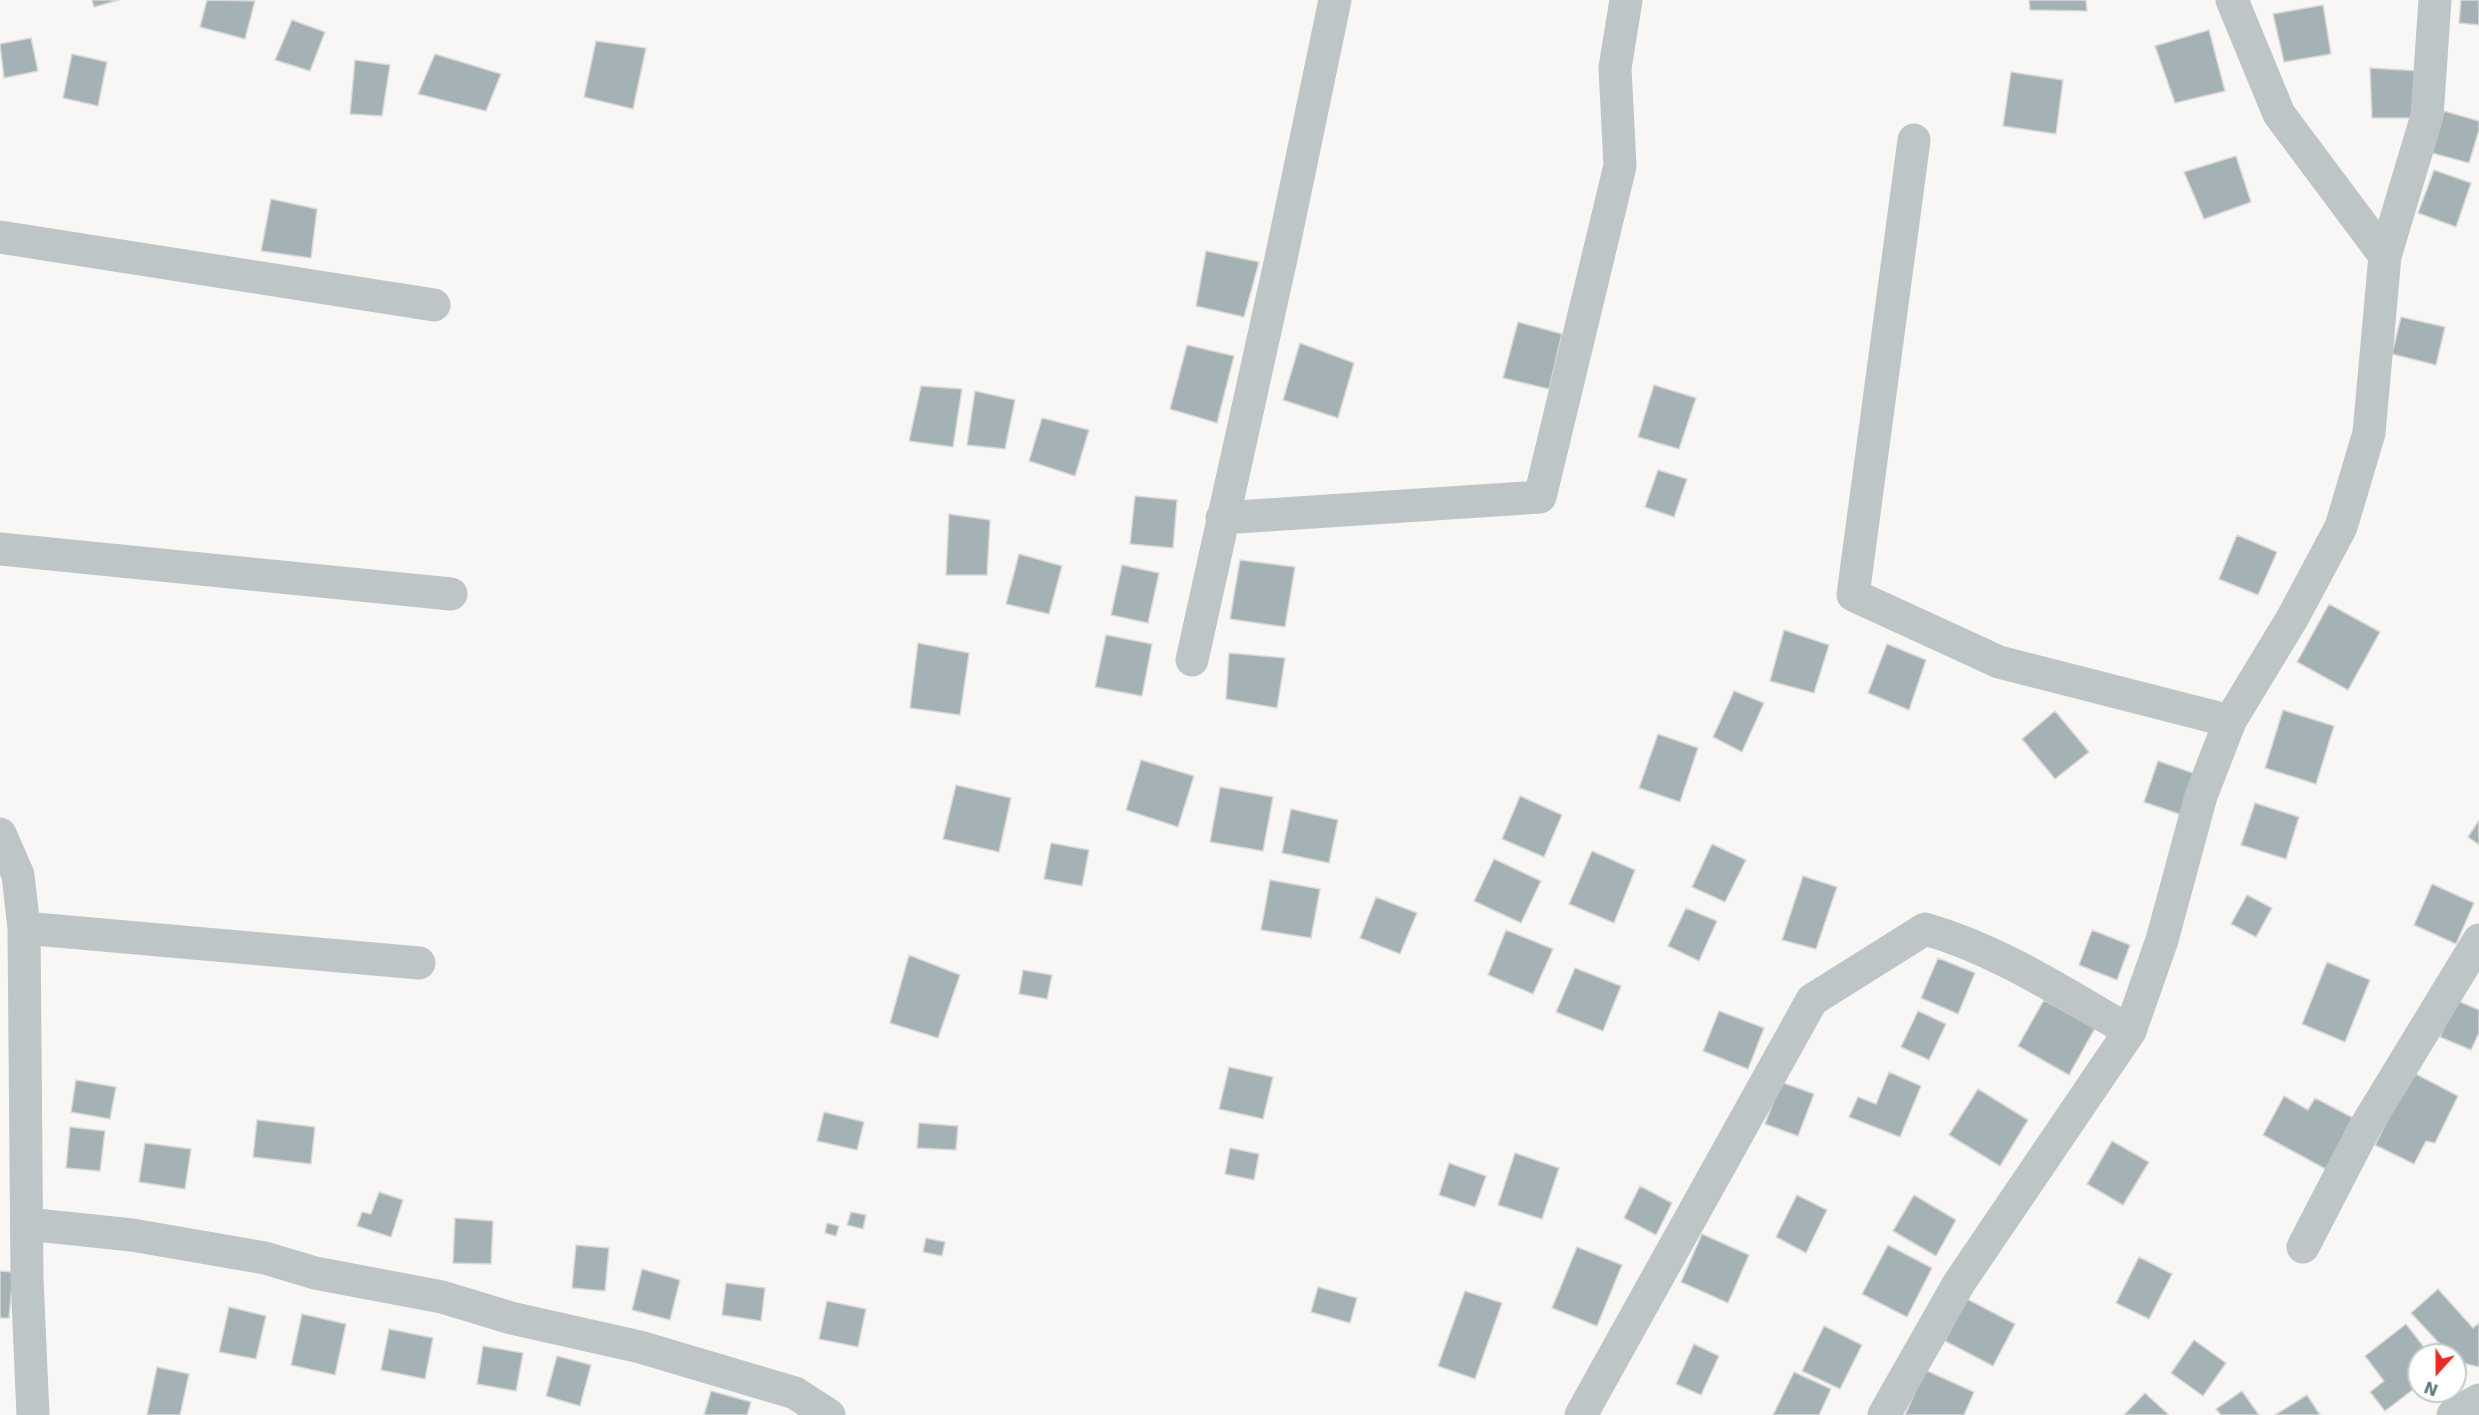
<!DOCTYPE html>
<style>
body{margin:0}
#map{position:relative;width:2479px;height:1415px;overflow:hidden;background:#f8f7f5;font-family:"DejaVu Sans",sans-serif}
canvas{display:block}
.north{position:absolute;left:2407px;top:1343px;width:60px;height:60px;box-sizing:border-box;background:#fff;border:2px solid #c0cacd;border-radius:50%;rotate:201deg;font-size:16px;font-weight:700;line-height:24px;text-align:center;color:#627a81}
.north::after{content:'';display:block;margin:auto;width:21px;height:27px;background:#ea2b23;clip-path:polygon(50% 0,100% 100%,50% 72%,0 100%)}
</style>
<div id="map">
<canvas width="2479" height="1415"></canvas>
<div class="north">N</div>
</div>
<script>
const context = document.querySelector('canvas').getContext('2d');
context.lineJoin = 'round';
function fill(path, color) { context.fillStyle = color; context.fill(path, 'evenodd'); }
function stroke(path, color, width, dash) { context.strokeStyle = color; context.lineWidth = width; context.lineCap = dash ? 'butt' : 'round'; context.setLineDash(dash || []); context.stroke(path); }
const building = new Path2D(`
 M 92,0 L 119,0 L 94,7 Z
 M 207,0 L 255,1 L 245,39 L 200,27 Z
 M 2029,0 L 2086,0 L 2087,11 L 2030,10 Z
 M 2461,0 L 2479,0 L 2479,25 L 2459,23 Z
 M 2323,5 L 2331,54 L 2284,62 L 2273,14 Z
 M 292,20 L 325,32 L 310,71 L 275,60 Z
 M 2209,30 L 2225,91 L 2175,103 L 2155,46 Z
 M 31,38 L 38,71 L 4,78 L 0,44 Z
 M 596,41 L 646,48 L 633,109 L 584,97 Z
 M 72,54 L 107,62 L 98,106 L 63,98 Z
 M 435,54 L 501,74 L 486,111 L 418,94 Z
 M 355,60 L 390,65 L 382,116 L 350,114 Z
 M 2370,68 L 2420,71 L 2419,118 L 2372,118 Z
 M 2011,72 L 2063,80 L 2056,134 L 2003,126 Z
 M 2444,111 L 2479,121 L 2479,130 L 2469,163 L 2432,153 Z
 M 2236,156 L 2251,202 L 2204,219 L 2184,172 Z
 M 2434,170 L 2471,183 L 2456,227 L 2418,213 Z
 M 271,199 L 317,209 L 311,258 L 261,251 Z
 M 1206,251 L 1259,262 L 1244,317 L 1196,306 Z
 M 2401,317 L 2445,327 L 2436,365 L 2392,354 Z
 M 1518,322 L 1562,334 L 1549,389 L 1503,378 Z
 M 1300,343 L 1354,363 L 1338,418 L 1283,400 Z
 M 1187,345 L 1234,356 L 1217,423 L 1170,409 Z
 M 1654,385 L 1696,398 L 1679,449 L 1638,437 Z
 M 921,386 L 962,389 L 953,447 L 909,441 Z
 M 975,391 L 1015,400 L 1005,449 L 967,445 Z
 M 1042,418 L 1089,430 L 1075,476 L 1029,461 Z
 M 1658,470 L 1687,479 L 1674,517 L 1645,507 Z
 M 1135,496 L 1177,500 L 1173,548 L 1130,544 Z
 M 949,514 L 990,520 L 987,575 L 946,575 Z
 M 2237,535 L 2277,552 L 2258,595 L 2219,579 Z
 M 1019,554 L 1062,566 L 1049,614 L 1006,604 Z
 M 1240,560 L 1295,567 L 1285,627 L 1230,619 Z
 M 1122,565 L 1159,573 L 1148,623 L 1111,615 Z
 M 2329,604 L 2380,632 L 2348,690 L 2297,662 Z
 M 1784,630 L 1829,645 L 1814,693 L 1770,681 Z
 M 1106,635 L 1152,644 L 1142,696 L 1095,687 Z
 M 918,643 L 969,653 L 960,715 L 910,708 Z
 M 1887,644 L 1926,660 L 1909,710 L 1868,693 Z
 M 1229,653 L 1285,658 L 1277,708 L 1226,699 Z
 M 1734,691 L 1764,703 L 1742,752 L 1713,737 Z
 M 2283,710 L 2334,726 L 2316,784 L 2265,768 Z
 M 2055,711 L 2089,752 L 2055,779 L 2022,739 Z
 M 1658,734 L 1698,748 L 1680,802 L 1639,788 Z
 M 1141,760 L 1194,776 L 1178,827 L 1126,810 Z
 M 2158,761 L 2196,774 L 2182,815 L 2144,802 Z
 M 956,785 L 1011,798 L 999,852 L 943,839 Z
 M 1220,787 L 1273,797 L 1263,851 L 1210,842 Z
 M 1520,796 L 1562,815 L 1544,857 L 1502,839 Z
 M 2255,803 L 2299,817 L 2286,859 L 2241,845 Z
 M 1291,809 L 1338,820 L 1329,863 L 1282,853 Z
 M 2479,820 L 2479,845 L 2468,837 Z
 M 1051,843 L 1089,850 L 1082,886 L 1044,879 Z
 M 1712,844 L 1746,860 L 1725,902 L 1692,887 Z
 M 1592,851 L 1635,870 L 1614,923 L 1569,904 Z
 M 1494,859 L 1541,881 L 1521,923 L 1474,901 Z
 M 1803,876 L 1837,887 L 1816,949 L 1782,940 Z
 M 1270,880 L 1320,889 L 1311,938 L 1261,930 Z
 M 2432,884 L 2474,903 L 2456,944 L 2414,925 Z
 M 2247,895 L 2272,908 L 2256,937 L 2231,924 Z
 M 1376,897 L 1417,913 L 1400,954 L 1360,938 Z
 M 1686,908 L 1717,921 L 1699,961 L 1668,946 Z
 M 1506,930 L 1553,949 L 1533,994 L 1488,975 Z
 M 2092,930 L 2130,945 L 2117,980 L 2079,965 Z
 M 909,955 L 960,975 L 938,1038 L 890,1023 Z
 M 1938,958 L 1975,973 L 1958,1014 L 1921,998 Z
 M 2327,962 L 2370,980 L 2345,1042 L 2302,1024 Z
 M 1575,968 L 1621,986 L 1603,1031 L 1556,1012 Z
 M 1023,970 L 1052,975 L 1047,999 L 1019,994 Z
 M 2044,1000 L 2095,1028 L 2069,1075 L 2018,1046 Z
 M 2456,1000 L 2479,1010 L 2479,1033 L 2471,1050 L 2440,1037 Z
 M 1719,1011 L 1764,1028 L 1748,1069 L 1703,1051 Z
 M 1918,1011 L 1946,1024 L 1929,1060 L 1901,1047 Z
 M 1229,1067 L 1273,1077 L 1263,1119 L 1219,1109 Z
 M 1889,1072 L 1921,1086 L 1900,1137 L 1849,1117 L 1858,1097 L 1876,1104 Z
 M 2412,1072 L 2458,1096 L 2435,1143 L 2426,1141 L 2414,1164 L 2375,1145 Z
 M 76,1080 L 116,1087 L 110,1119 L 71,1112 Z
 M 1781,1082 L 1814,1094 L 1798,1136 L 1765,1124 Z
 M 1978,1089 L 2028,1120 L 2000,1166 L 1949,1135 Z
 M 2284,1096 L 2308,1110 L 2315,1098 L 2361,1122 L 2333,1173 L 2263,1135 Z
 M 824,1112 L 864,1122 L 857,1150 L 817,1141 Z
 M 257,1120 L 315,1127 L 311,1164 L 253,1157 Z
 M 919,1123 L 958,1126 L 956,1150 L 917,1148 Z
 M 70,1127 L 105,1131 L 100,1171 L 66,1168 Z
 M 2112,1141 L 2149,1162 L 2123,1205 L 2087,1184 Z
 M 145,1143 L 191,1149 L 185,1189 L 139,1182 Z
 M 1230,1148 L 1259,1154 L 1254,1180 L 1225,1174 Z
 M 1515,1153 L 1559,1168 L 1542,1219 L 1498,1205 Z
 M 1449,1163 L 1486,1176 L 1475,1207 L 1439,1195 Z
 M 1640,1186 L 1672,1203 L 1656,1235 L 1624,1218 Z
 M 379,1192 L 403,1200 L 391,1237 L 357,1226 L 362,1212 L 371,1214 Z
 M 1797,1195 L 1827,1210 L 1806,1253 L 1776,1237 Z
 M 1914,1195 L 1956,1220 L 1936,1256 L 1893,1231 Z
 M 851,1212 L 866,1215 L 863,1229 L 847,1225 Z
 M 455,1218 L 493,1221 L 491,1264 L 453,1263 Z
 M 827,1223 L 839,1226 L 836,1236 L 825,1233 Z
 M 1702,1234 L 1749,1255 L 1728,1303 L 1681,1282 Z
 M 926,1238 L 945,1242 L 942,1256 L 923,1252 Z
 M 576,1245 L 609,1248 L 605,1291 L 572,1288 Z
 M 1888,1245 L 1932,1268 L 1907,1317 L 1862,1294 Z
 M 1577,1247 L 1622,1265 L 1597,1326 L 1552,1308 Z
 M 2139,1257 L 2172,1274 L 2149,1319 L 2116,1303 Z
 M 642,1269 L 680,1280 L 670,1320 L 632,1310 Z
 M 0,1271 L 13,1272 L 9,1318 L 0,1318 Z
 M 726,1283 L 765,1288 L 761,1321 L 722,1315 Z
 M 1318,1287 L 1357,1298 L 1350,1323 L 1311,1312 Z
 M 2438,1289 L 2473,1328 L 2479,1323 L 2479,1367 L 2455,1361 L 2455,1355 L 2450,1355 L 2411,1313 Z
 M 1465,1291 L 1502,1303 L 1475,1379 L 1438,1366 Z
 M 1967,1299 L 2015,1324 L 1993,1366 L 1945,1341 Z
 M 827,1301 L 866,1309 L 858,1347 L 819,1339 Z
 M 229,1307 L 266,1316 L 256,1359 L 219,1352 Z
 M 302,1314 L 346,1324 L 335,1375 L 291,1365 Z
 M 2406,1324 L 2430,1355 L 2419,1355 L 2419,1385 L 2385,1411 L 2370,1392 L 2384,1381 L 2365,1356 Z
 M 1824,1326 L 1862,1345 L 1840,1389 L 1802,1371 Z
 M 389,1329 L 433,1338 L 425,1379 L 381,1370 Z
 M 2194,1340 L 2226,1363 L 2203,1396 L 2171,1373 Z
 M 1694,1344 L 1719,1356 L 1701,1395 L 1676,1384 Z
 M 483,1346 L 523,1353 L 516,1391 L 477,1384 Z
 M 557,1356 L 591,1365 L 580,1406 L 546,1396 Z
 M 157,1367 L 189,1374 L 180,1415 L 147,1415 Z
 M 1925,1370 L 1974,1392 L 1964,1415 L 1905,1415 Z
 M 1794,1372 L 1831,1389 L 1819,1415 L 1773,1415 Z
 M 711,1391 L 751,1402 L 747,1415 L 704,1415 Z
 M 2242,1391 L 2259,1415 L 2221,1415 L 2216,1409 Z
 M 2145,1393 L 2169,1415 L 2124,1415 Z
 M 2307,1395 L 2320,1415 L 2275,1415 Z`);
fill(building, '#a5b2b5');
stroke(building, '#dad9d7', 1.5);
stroke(new Path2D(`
 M 1914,140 L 1853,595 L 1999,662 L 2230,721
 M 0,237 L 434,305
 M 2385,256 L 2427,116 L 2435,0
 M 1222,518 L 1540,497 L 1620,166 L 1615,68 L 1626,0
 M 0,549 L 451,594
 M 1192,660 L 1282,254 L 1335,0
 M 0,834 L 18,875 L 24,928 L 27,1278 L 33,1415
 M 24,928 L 419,963
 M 27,1224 L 132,1235 L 265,1258 L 315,1273 L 442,1297 L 511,1318 L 640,1347 L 795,1393 L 829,1415
 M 2303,1247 L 2364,1129 L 2479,940
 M 1581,1415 L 1812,1000 L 1925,929 C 1999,950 2063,993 2130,1031
 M 1884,1415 L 1959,1283 L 2130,1031 L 2162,940 L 2201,796 L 2230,721 L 2293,617 L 2341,527 L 2369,433 L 2385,256 L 2279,114 L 2232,0
 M 2453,1415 L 2479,1400`), '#bec5c7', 33);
</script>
